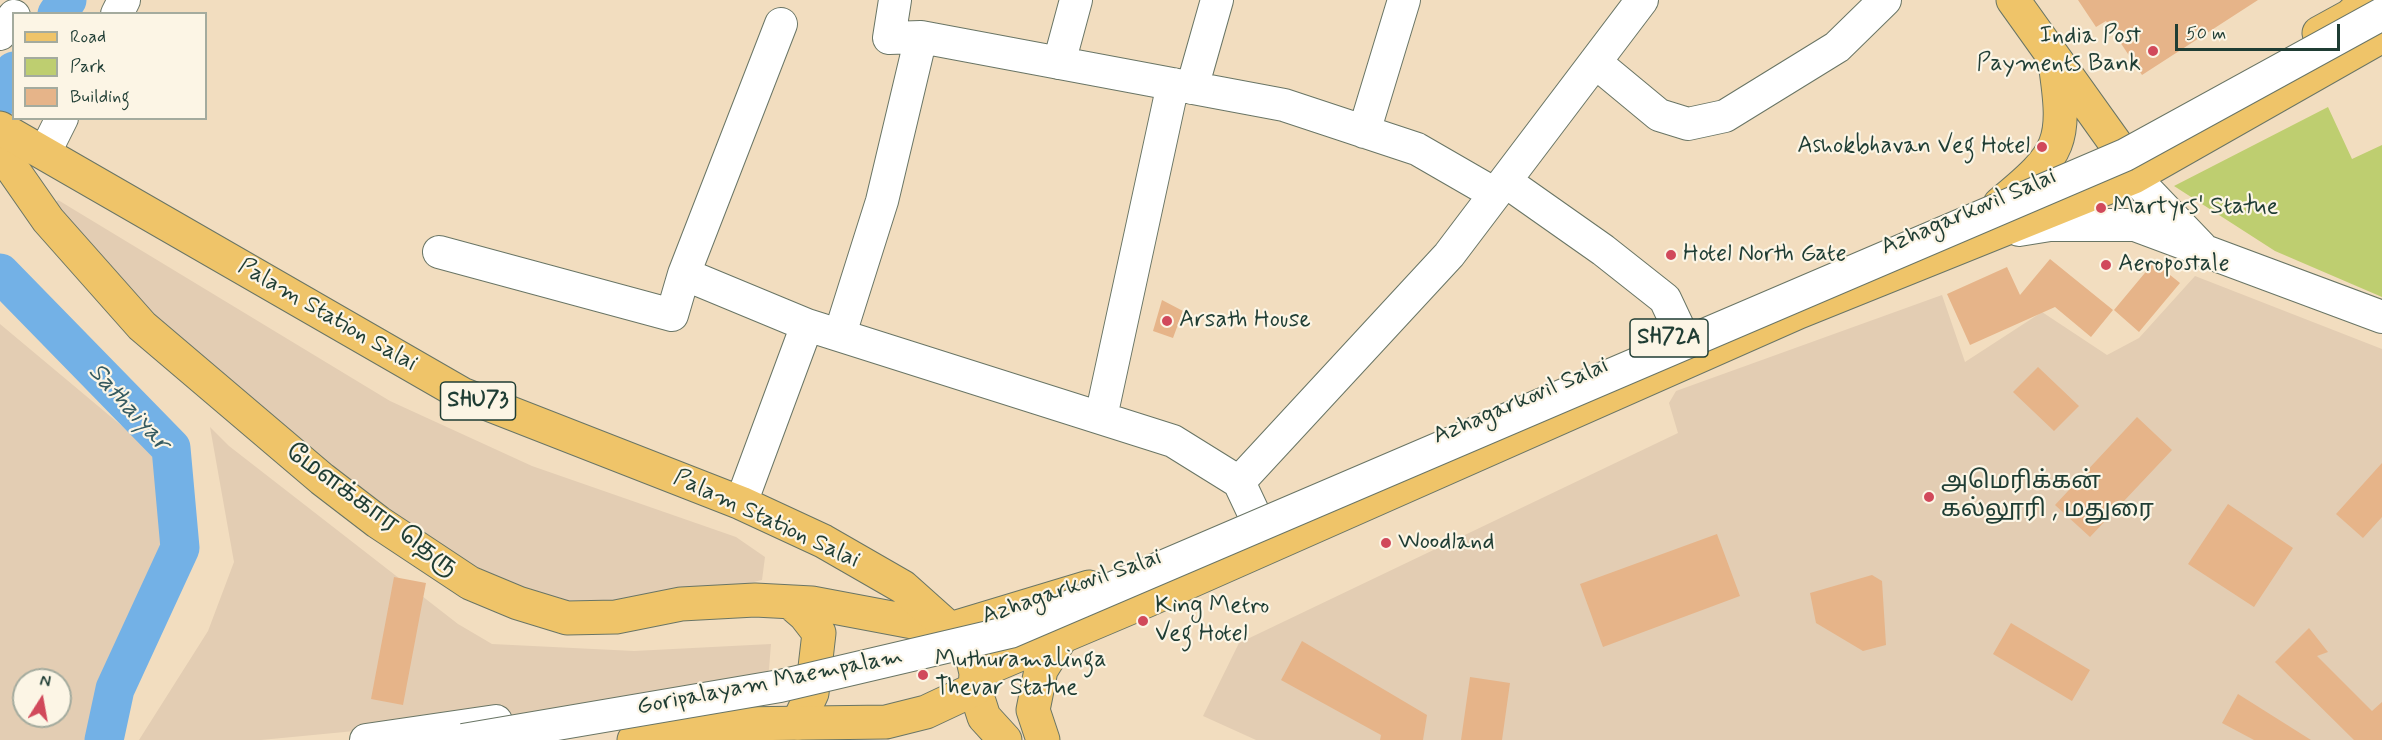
<!DOCTYPE html>
<meta charset="utf-8">
<style>
body{margin:0}
#map{position:relative;width:2382px;height:740px;overflow:hidden;background:#f2ddbf;font-family:Mynerve,sans-serif}
canvas{display:block}
.legend{position:absolute;left:12px;top:12px;width:195px;height:108px;box-sizing:border-box;background:#fcf5e5;border:2px solid #a4ab9e;margin:0;padding:8px 10px;list-style:none;font-size:18px;color:#1f3d34}
.legend li{display:flex;align-items:center;gap:12px;height:30px}
.legend b{width:30px;border:2px solid #a4ab9e}
.north{position:absolute;left:12px;top:668px;width:60px;height:60px;box-sizing:border-box;background:#fcf5e5;border:2px solid #a4ab9e;border-radius:50%;rotate:11deg;font-size:16px;font-weight:700;line-height:24px;text-align:center;color:#1f3d34}
.north::after{content:'';display:block;margin:auto;width:21px;height:27px;background:#d1495b;clip-path:polygon(50% 0,100% 100%,50% 72%,0 100%)}
.scale{position:absolute;left:2175px;top:24px;width:165px;height:27px;box-sizing:border-box;border:3px solid #1f3d34;border-top:0;padding-left:8px;font-size:18px;line-height:21px;white-space:nowrap;color:#1f3d34;-webkit-text-stroke:4px #fcf5e5;paint-order:stroke}
</style>
<div id="map">
<canvas width="2382" height="740"></canvas>
<ul class="legend">
<li><b style="height:8px;background:#efc469"></b>Road</li>
<li><b style="height:16px;background:#bece70"></b>Park</li>
<li><b style="height:16px;background:#e6b489"></b>Building</li>
</ul>
<div class="north">N</div>
<div class="scale">50 m</div>
</div>
<script>
const context = document.querySelector('canvas').getContext('2d');
context.lineJoin = 'round';
function fill(path, color) { context.fillStyle = color; context.fill(path, 'evenodd'); }
function stroke(path, color, width, dash) { context.strokeStyle = color; context.lineWidth = width; context.lineCap = dash ? 'butt' : 'round'; context.setLineDash(dash || []); context.stroke(path); }
function write(font, color, halo, rows, align = 'center') {
  context.font = font + ' Mynerve,"Noto Sans Tamil",sans-serif'; context.lineWidth = 4.5; context.setLineDash([]); context.textBaseline = 'middle'; context.strokeStyle = halo; context.fillStyle = color; for (const [text, x, y, turn = 0] of rows) {
    context.save(); context.translate(x, y); context.rotate((+turn || 0) * Math.PI / 180); context.textAlign = isNaN(turn) ? turn : align; if (halo) context.strokeText(text, 0, 0); context.fillText(text, 0, 0); context.restore();
  }
}
fill(new Path2D(`
 M 58,200 L 390,401 L 532,466 L 736,537 L 765,557 L 762,580 L 619,614 L 491,594 L 197,365 L 45,214 Z
 M 2195,276 L 2382,349 L 2382,740 L 1256,740 L 1203,716 L 1239,643 L 1678,433 L 1669,403 L 1676,391 L 1942,295 L 1965,362 L 2042,312 L 2107,355 L 2139,338 Z
 M 0,324 L 159,457 L 169,546 L 101,685 L 88,740 L 0,740 ZM 24,680 L 60,680 L 60,716 L 24,716 Z
 M 210,427 L 229,446 L 458,624 L 492,644 L 634,651 L 771,644 L 769,669 L 761,692 L 261,740 L 139,740 L 208,631 L 234,562 Z`), '#e3cdb3');
fill(new Path2D(`
 M 2328,107 L 2352,159 L 2382,145 L 2382,297 L 2275,251 L 2174,186 Z`), '#bece70');
stroke(new Path2D(`
 M 57,14 L 67,0
 M 0,98 L 14,71
 M 0,273 L 171,448 L 180,548 L 115,689 L 104,740`), '#73b1e6', 39);
fill(new Path2D(`
 M 2078,0 L 2258,0 L 2142,75 L 2106,21 L 2096,27 Z
 M 2050,259 L 2113,310 L 2091,337 L 2055,307 L 1970,345 L 1947,294 L 2007,267 L 2020,295 Z
 M 2154,262 L 2180,283 L 2139,332 L 2114,310 Z
 M 1162,300 L 1183,311 L 1173,338 L 1153,331 Z
 M 2038,367 L 2079,406 L 2054,431 L 2013,392 Z
 M 2137,417 L 2172,450 L 2090,537 L 2055,505 Z
 M 2382,463 L 2382,517 L 2363,538 L 2336,514 Z
 M 2228,504 L 2293,548 L 2254,607 L 2188,564 Z
 M 1717,534 L 1740,596 L 1603,647 L 1580,584 Z
 M 1872,575 L 1882,581 L 1886,645 L 1863,651 L 1816,623 L 1810,593 Z
 M 394,577 L 426,583 L 403,705 L 371,699 Z
 M 2011,623 L 2090,670 L 2072,701 L 1993,654 Z
 M 2309,628 L 2328,652 L 2317,656 L 2372,711 L 2382,702 L 2382,740 L 2354,740 L 2275,662 Z
 M 1302,641 L 1427,715 L 1423,740 L 1380,740 L 1381,735 L 1281,680 Z
 M 1470,677 L 1510,683 L 1502,740 L 1461,740 Z
 M 2238,694 L 2311,740 L 2254,740 L 2222,723 Z`), '#e6b489');
const minor = new Path2D(`
 M 895,0 L 889,38 L 921,37 L 1284,105 L 1417,149 L 1495,194
 M 117,14 L 124,0
 M 0,34 L 14,16
 M 1595,62 L 1659,115 L 1688,124 L 1725,116 L 1837,47 L 1885,0
 M 1059,63 L 1076,0
 M 1192,88 L 1217,0
 M 1364,132 L 1404,0
 M 45,152 L 62,118
 M 2134,177 L 2201,247
 M 1505,181 L 1603,250 L 1665,299 L 1681,333
 M 2019,230 L 2050,225 L 2135,225 L 2382,317
 M 439,252 L 672,315 L 684,274 L 807,325 L 1173,441 L 1239,482 L 1255,516
 M 684,274 L 781,24
 M 840,334 L 882,201 L 921,37
 M 1101,417 L 1173,84
 M 1239,482 L 1449,255 L 1642,0
 M 741,503 L 807,325
 M 366,740 L 496,721`);
const major = new Path2D(`
 M 2013,0 L 2118,147
 M 0,159 L 9,164 L 48,220 L 142,326 L 322,479 L 378,522 L 470,583 L 518,603 L 567,618 L 616,617 L 681,604 L 755,600 L 812,603 L 950,629
 M 2000,204 C 2062,153 2067,143 2055,63
 M 790,602 L 805,615 L 819,633 L 812,693 L 798,723
 M 975,689 L 984,717 L 1005,740
 M 1043,740 L 1033,710 L 1041,670 L 1062,636`);
const highway = new Path2D(`
 M 2319,33 L 2350,16 L 2367,0
 M 0,128 L 462,394 L 741,503 L 823,541 L 903,587 L 950,629 L 971,651 L 976,673 L 975,689 L 926,712 L 886,722 L 735,724 L 634,740
 M 950,629 L 1089,587
 M 976,673 L 1146,601 L 1799,312 L 2134,177 L 2382,36`);
stroke(minor, '#697565', 34);
stroke(major, '#697565', 35);
stroke(highway, '#697565', 35);
stroke(minor, '#fff', 32);
stroke(major, '#efc469', 33);
stroke(highway, '#efc469', 33);
const minorBridge = new Path2D(`
 M 463,740 L 780,686 L 1010,632 L 2125,155 L 2382,14`);
stroke(minorBridge, '#697565', 34, []);
stroke(minorBridge, '#fff', 32);
for (const [x, y, r, color] of [
 [2153,51,6,"#d1495b"],
 [2042,147,6,"#d1495b"],
 [2101,208,6,"#d1495b"],
 [1671,255,6,"#d1495b"],
 [2106,265,6,"#d1495b"],
 [1167,321,6,"#d1495b"],
 [1929,497,6,"#d1495b"],
 [1386,543,6,"#d1495b"],
 [1143,621,6,"#d1495b"],
 [923,675,6,"#d1495b"]
]) { const dot = new Path2D(); dot.arc(x, y, r, 0, 2 * Math.PI); context.fillStyle = color; context.fill(dot); stroke(dot, '#fcf5e5', 2); }
for (const [x, y, w] of [
 [1669,338,78],
 [478,401,75]
]) { const box = new Path2D(); box.roundRect(x - w / 2, y - 19, w, 38, 4.5); context.fillStyle = '#fcf5e5'; context.fill(box); stroke(box, '#1f3d34', 1.5); }
write('bold 22px', '#1f3d34', null, [
 ["SH72A",1669,338],
 ["SHU73",478,401]
]);
write('24px', '#1f3d34', '#fcf5e5', [
 ["India Post",2141,37,"right"],
 ["Payments Bank",2141,65,"right"],
 ["Ashokbhavan Veg Hotel",2030,147,"right"],
 ["Martyrs' Statue",2113,208],
 ["Hotel North Gate",1683,255],
 ["Aeropostale",2118,265],
 ["Arsath House",1179,321],
 ["அமெரிக்கன்",1941,483],
 ["கல்லூரி , மதுரை",1941,511],
 ["Woodland",1398,543],
 ["King Metro",1155,607],
 ["Veg Hotel",1155,635],
 ["Muthuramalinga",935,661],
 ["Thevar Statue",935,689]
], 'left');
write('24px', '#1f3d34', '#fcf5e5', [
 ["Azhagarkovil Salai",1969,213,-23],
 ["Palam Station Salai",327,316,30],
 ["Azhagarkovil Salai",1521,402,-23],
 ["மேளக்கார தெரு",371,511,36],
 ["Palam Station Salai",766,520,25],
 ["Azhagarkovil Salai",1072,588,-19],
 ["Goripalayam Maempalam",770,683,-11]
]);
write('italic 26px', '#345a60', '#fcf5e5', [
 ["Sathaiyar",128,408,48]
]);
</script>
